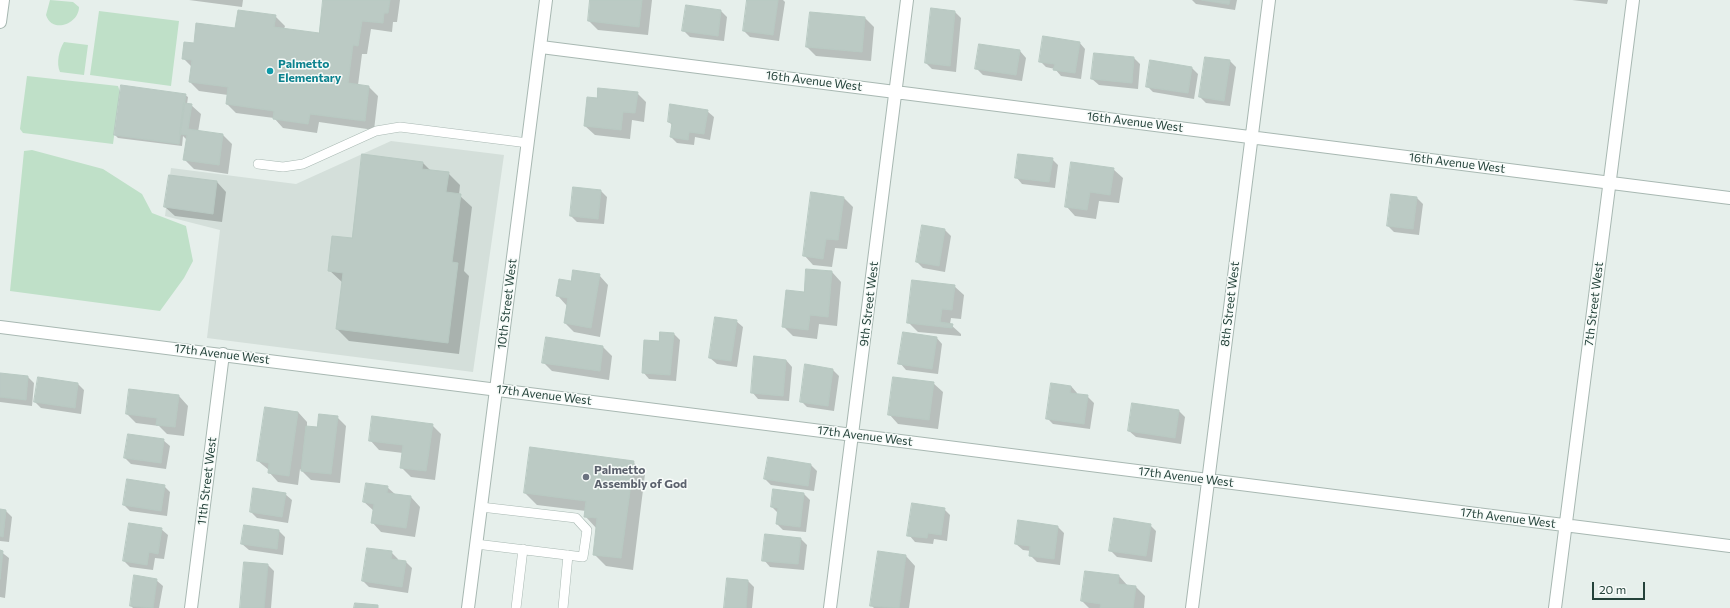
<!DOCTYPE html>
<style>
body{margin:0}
#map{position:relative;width:1730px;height:608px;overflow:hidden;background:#e6efeb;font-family:Commissioner,sans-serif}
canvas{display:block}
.scale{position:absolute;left:1592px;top:582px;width:53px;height:18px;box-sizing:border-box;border:2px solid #24423a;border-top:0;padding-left:5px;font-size:12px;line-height:14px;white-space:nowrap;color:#24423a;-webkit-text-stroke:3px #f7fbf9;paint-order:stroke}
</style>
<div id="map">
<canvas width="1730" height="608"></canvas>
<div class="scale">20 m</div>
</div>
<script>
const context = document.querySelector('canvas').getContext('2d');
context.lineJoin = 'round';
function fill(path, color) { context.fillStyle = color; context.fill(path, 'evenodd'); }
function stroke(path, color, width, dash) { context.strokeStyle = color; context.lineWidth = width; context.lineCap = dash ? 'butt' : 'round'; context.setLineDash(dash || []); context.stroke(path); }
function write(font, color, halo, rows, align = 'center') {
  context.font = font + ' Commissioner,sans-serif'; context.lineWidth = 3; context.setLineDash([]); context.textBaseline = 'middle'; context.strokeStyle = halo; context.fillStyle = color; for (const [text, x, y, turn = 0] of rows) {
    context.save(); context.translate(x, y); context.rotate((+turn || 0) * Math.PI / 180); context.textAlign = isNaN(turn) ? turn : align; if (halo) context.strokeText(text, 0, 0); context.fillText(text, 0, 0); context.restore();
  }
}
fill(new Path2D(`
 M 391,141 L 504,155 L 473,372 L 207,338 L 220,230 L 165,216 L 171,168 L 296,184 Z`), '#d4dfda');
fill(new Path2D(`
 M 50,0 L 73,2 L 79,7 C 79,24 52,34 46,15 Z
 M 99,11 L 179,21 L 171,86 L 90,75 Z
 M 64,42 L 88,45 L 84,75 L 60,72 C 56,63 59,50 64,42 Z
 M 27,76 L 118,86 L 120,92 L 113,144 L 23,133 L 20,129 Z
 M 32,150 L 103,169 L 142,194 L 152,213 L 186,226 L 193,261 L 184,278 L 160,311 L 10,291 L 24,151 Z`), '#bfe0c8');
fill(new Path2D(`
 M 189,0 L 243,0 L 242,7 Z
 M 324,0 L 400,0 L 397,22 L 393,22 L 392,32 L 371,29 L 367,54 L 362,54 L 358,85 L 369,87 L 378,96 L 374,130 L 319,122 L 317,133 L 283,128 L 274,118 L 236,113 L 227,104 L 228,95 L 199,91 L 190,82 L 192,67 L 183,58 L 195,44 L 275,16 L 285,26 L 284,29 L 320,34 Z
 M 591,0 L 652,0 L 648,35 L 598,30 L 589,21 Z
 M 748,0 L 783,0 L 785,2 L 779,41 L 750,37 L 744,31 Z
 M 1192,0 L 1237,0 L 1235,10 L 1196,4 Z
 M 1572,0 L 1608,0 L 1607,4 Z
 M 721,11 L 727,17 L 724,41 L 690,37 L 683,30 Z
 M 955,12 L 961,18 L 956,72 L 932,69 L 926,63 Z
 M 865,18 L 874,27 L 871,61 L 816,56 L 807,47 Z
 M 1079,42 L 1085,49 L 1081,79 L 1061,76 L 1055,69 L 1046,67 L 1040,61 Z
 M 1020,51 L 1026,58 L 1022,81 L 983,75 L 977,69 Z
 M 1095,54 L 1134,58 L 1140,64 L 1138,89 L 1099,85 L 1092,79 Z
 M 1206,58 L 1230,61 L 1236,67 L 1230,106 L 1206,103 L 1200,97 Z
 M 1192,68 L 1198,74 L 1194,99 L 1153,92 L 1147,86 Z
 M 637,93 L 646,102 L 644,122 L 632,120 L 630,139 L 595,135 L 585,126 L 597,99 Z
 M 185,95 L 188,97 L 187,104 L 191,105 L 201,114 L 198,132 L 223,135 L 232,144 L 228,174 L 194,169 L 185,160 L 187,140 L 183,136 L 182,146 L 118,138 L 115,135 Z
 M 707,111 L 714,117 L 710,140 L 695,137 L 694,145 L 677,143 L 671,137 L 673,126 L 669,122 Z
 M 1052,159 L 1058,165 L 1055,188 L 1022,184 L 1016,177 Z
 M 423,163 L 431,171 L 448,173 L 460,185 L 459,195 L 472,207 L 464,271 L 469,276 L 459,354 L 349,341 L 337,329 L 343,283 L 329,270 L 352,239 Z
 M 1113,169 L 1123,178 L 1119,203 L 1099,201 L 1096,219 L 1075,216 L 1066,206 Z
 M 217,182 L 226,192 L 222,222 L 175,216 L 165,207 Z
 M 601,191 L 607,197 L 604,224 L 577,222 L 571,216 Z
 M 844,198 L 853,207 L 847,249 L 835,248 L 832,267 L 813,265 L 804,255 Z
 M 1417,198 L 1423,204 L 1419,235 L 1394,232 L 1388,226 Z
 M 923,226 L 945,230 L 951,236 L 945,272 L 923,268 L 917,262 Z
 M 832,272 L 841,282 L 837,326 L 819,324 L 817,339 L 793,336 L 784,327 L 805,293 Z
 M 599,275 L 608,285 L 600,337 L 574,332 L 565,323 L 567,306 L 558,296 L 572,282 Z
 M 954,286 L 964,295 L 961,319 L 951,318 L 950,324 L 961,334 L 961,336 L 918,332 L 908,322 Z
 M 736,321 L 743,327 L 737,367 L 717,364 L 710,358 Z
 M 674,334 L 680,340 L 676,381 L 649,379 L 643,372 Z
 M 936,337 L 942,344 L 938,374 L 906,370 L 900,363 Z
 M 547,339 L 603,347 L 612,356 L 609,380 L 552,371 L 543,362 Z
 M 786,360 L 792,367 L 789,401 L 758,399 L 752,392 Z
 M 806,366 L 833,370 L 839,376 L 834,411 L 807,407 L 801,401 Z
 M 0,374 L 28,377 L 34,383 L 32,406 L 0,402 Z
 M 933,383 L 943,392 L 938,429 L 898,424 L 889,414 Z
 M 78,384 L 84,390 L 81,414 L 41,408 L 35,402 Z
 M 1071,386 L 1077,393 L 1077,395 L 1087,396 L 1094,403 L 1090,429 L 1053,424 L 1047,418 Z
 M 130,390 L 179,396 L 188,406 L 184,436 L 167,434 L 159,426 L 136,423 L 127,414 Z
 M 266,408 L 298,412 L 307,422 L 307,427 L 318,428 L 337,417 L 346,426 L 340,483 L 311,480 L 300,469 L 298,485 L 278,482 L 269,472 L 269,470 L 258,461 Z
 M 1179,411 L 1185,417 L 1181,444 L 1136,437 L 1129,431 Z
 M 432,425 L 441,434 L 435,480 L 411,477 L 401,467 L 403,453 L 379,450 L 370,440 Z
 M 163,440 L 170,446 L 166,469 L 131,464 L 125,458 Z
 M 633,462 L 645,474 L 633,570 L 606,566 L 594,554 L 597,529 L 585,516 L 586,511 L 537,505 L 525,493 Z
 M 811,465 L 817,471 L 814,491 L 771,485 L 765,479 Z
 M 164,486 L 170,492 L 167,516 L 130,511 L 124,505 Z
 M 387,487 L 396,495 L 411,497 L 420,507 L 415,537 L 381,532 L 372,522 L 374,511 L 364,502 Z
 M 285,494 L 292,500 L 288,523 L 257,518 L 251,512 Z
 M 804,494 L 810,500 L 806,532 L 783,530 L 777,524 L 778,513 L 772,507 Z
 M 944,509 L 950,515 L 947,541 L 934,539 L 933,544 L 915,542 L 909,535 Z
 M 0,510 L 6,511 L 12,517 L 9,542 L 0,541 Z
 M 1150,525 L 1156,531 L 1152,562 L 1117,557 L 1110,550 Z
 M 245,526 L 279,531 L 285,537 L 283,555 L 249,550 L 242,544 Z
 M 1058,527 L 1064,533 L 1060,565 L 1037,562 L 1030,555 L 1031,551 L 1023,550 L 1016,544 Z
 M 161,529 L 168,535 L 164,559 L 155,558 L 153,570 L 130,567 L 124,561 Z
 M 801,539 L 807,545 L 804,570 L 770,567 L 764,560 Z
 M 0,551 L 9,558 L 5,598 L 0,597 Z
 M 391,552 L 398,559 L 397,561 L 406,562 L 412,568 L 408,593 L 369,587 L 363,581 Z
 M 906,556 L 915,566 L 909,608 L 874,608 L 871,605 Z
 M 268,565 L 274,571 L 271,608 L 241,608 Z
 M 1119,576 L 1128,586 L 1136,587 L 1145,596 L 1144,608 L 1089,608 L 1082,601 Z
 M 728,579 L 748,581 L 754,587 L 752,608 L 725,608 Z
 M 156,580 L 163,586 L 159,608 L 133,608 L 131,606 Z`), '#0003');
const building = new Path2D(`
 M 323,0 L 390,0 L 388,13 L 384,13 L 383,23 L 362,21 L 358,46 L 353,45 L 348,83 L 369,86 L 365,121 L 310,114 L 308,124 L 273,119 L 274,111 L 226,104 L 228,87 L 189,82 L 192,60 L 182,59 L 184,42 L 194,43 L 196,23 L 235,28 L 238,10 L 276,15 L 274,27 L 319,33 Z
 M 590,0 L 642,0 L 639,27 L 588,21 Z
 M 747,0 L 778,0 L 773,35 L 743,31 Z
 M 1202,0 L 1230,0 L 1229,4 Z
 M 686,5 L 721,10 L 718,36 L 682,31 Z
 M 931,8 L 955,11 L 950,66 L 925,63 Z
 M 810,12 L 865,17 L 862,52 L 806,47 Z
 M 1043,36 L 1080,42 L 1075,73 L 1053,70 L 1055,64 L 1039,62 Z
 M 979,44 L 1020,50 L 1016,75 L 975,69 Z
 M 1094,53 L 1134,57 L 1132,83 L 1091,79 Z
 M 1205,57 L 1230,60 L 1224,101 L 1199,97 Z
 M 1150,60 L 1192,67 L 1188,93 L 1146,87 Z
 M 121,85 L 186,94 L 179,144 L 114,135 Z
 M 598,88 L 638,92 L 635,113 L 623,112 L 621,130 L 584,126 L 587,97 L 597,98 Z
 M 184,103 L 192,104 L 188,129 L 223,134 L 219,165 L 183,160 L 187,135 L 180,134 Z
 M 670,104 L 708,110 L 704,134 L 689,132 L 688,140 L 670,137 L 672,123 L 668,122 Z
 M 362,154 L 423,162 L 422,169 L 449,172 L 446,192 L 461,194 L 452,262 L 458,263 L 448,343 L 336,329 L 343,273 L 328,271 L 332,236 L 352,238 Z
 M 1018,154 L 1053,158 L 1049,182 L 1015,178 Z
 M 1071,162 L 1114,168 L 1110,195 L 1090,192 L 1087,210 L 1065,207 Z
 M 169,175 L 217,181 L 213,214 L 164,207 Z
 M 573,187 L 601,190 L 598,219 L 570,216 Z
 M 811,192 L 844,197 L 838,240 L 826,239 L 823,259 L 803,256 Z
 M 1391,194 L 1417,197 L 1413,229 L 1387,226 Z
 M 922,225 L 945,229 L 939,266 L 916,262 Z
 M 806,269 L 832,271 L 828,317 L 810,315 L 808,330 L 782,327 L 786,290 L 804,292 Z
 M 573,270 L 600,274 L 591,328 L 564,323 L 568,298 L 556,296 L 559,279 L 571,281 Z
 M 912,280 L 955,285 L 952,310 L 942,309 L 940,322 L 953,324 L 952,328 L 907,323 Z
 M 715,317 L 737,320 L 731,361 L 709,358 Z
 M 660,332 L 674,333 L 670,375 L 642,373 L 644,340 L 659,341 Z
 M 903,332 L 937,337 L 932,369 L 898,364 Z
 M 546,337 L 603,346 L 600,371 L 542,363 Z
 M 754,356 L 786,360 L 783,396 L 751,393 Z
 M 805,364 L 833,369 L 828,406 L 800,402 Z
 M 0,373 L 28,376 L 26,400 L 0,397 Z
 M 38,377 L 78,383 L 75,408 L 34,402 Z
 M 893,377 L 934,382 L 929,420 L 888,415 Z
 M 1051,383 L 1071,386 L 1070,393 L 1088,395 L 1084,424 L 1046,419 Z
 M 129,389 L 179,395 L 175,427 L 156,425 L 157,418 L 126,414 Z
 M 1132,403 L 1179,410 L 1175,438 L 1128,431 Z
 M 265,407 L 298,412 L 289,476 L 268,473 L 269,463 L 257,461 Z
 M 319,414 L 338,416 L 331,474 L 301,471 L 306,426 L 317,427 Z
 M 372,416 L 433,424 L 426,471 L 400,468 L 403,445 L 369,441 Z
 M 128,434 L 164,439 L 161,463 L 124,458 Z
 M 530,447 L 634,461 L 621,558 L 593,555 L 597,518 L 584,517 L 586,501 L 524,493 Z
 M 768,457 L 811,464 L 808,486 L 764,479 Z
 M 127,479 L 165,485 L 161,511 L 123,505 Z
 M 366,483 L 388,486 L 387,493 L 411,496 L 406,528 L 371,523 L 374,504 L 363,502 Z
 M 253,488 L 286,493 L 282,517 L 250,512 Z
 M 773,489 L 804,493 L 800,527 L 776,524 L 778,508 L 771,507 Z
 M 912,503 L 945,508 L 941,535 L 928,533 L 927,538 L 907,536 Z
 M 0,509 L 6,510 L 3,537 L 0,536 Z
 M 1114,518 L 1151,524 L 1146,556 L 1109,551 Z
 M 1018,520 L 1058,526 L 1054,559 L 1029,556 L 1030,546 L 1015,544 Z
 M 129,523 L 162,528 L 158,554 L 149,552 L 147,565 L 123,561 Z
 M 244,525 L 279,530 L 277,549 L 241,544 Z
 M 765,534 L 801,538 L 798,564 L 762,561 Z
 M 367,548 L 392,551 L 391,559 L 406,561 L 402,587 L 362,581 Z
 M 0,550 L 3,551 L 0,579 Z
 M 878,551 L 906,555 L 899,608 L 870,606 Z
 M 244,562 L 268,564 L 264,608 L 240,608 Z
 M 1085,571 L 1119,575 L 1118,584 L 1136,586 L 1133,608 L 1100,608 L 1101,604 L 1081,601 Z
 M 134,575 L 157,579 L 153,608 L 130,606 Z
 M 727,578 L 748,580 L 746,608 L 724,608 Z
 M 355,603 L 378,605 L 378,608 L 354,608 Z`);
fill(building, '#bbcac4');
stroke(building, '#b8c9c2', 1);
const service = new Path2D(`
 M 258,164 L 283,167 L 303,164 L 376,131 L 400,127 L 528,143
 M 476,544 L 583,557 L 587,530 L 576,518 L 481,507
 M 516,608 L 523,549
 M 563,608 L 568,555`);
const minor = new Path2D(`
 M 0,22 L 3,0
 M 541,47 L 1730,198
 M 0,327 L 1730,546
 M 191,608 L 223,354
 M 830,608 L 907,0
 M 1192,608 L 1269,0
 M 1555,608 L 1633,0`);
const tertiary = new Path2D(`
 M 468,608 L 546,0`);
stroke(service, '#a8b8b2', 10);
stroke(minor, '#a8b8b2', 14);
stroke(tertiary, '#a8b8b2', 14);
stroke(service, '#fff', 9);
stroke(minor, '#fff', 12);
stroke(tertiary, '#fff', 12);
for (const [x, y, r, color] of [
 [270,71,4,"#0f9aa8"],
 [586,477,4,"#6b7280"]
]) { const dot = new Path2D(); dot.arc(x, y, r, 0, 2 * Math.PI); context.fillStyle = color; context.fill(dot); stroke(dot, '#f7fbf9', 1.5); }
write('bold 12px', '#0d838f', '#f7fbf9', [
 ["Palmetto",278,64],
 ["Elementary",278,78]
], 'left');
write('12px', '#24423a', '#f7fbf9', [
 ["16th Avenue West",814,81,7],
 ["16th Avenue West",1135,122,7],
 ["16th Avenue West",1457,163,7],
 ["10th Street West",507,304,-83],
 ["9th Street West",869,304,-83],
 ["8th Street West",1230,304,-83],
 ["7th Street West",1594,304,-83],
 ["17th Avenue West",222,354,7],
 ["17th Avenue West",544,395,7],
 ["17th Avenue West",865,436,7],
 ["17th Avenue West",1186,477,7],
 ["11th Street West",207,481,-83],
 ["17th Avenue West",1508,518,7]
]);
write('bold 12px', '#5b616d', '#f7fbf9', [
 ["Palmetto",594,470],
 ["Assembly of God",594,484]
], 'left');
</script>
